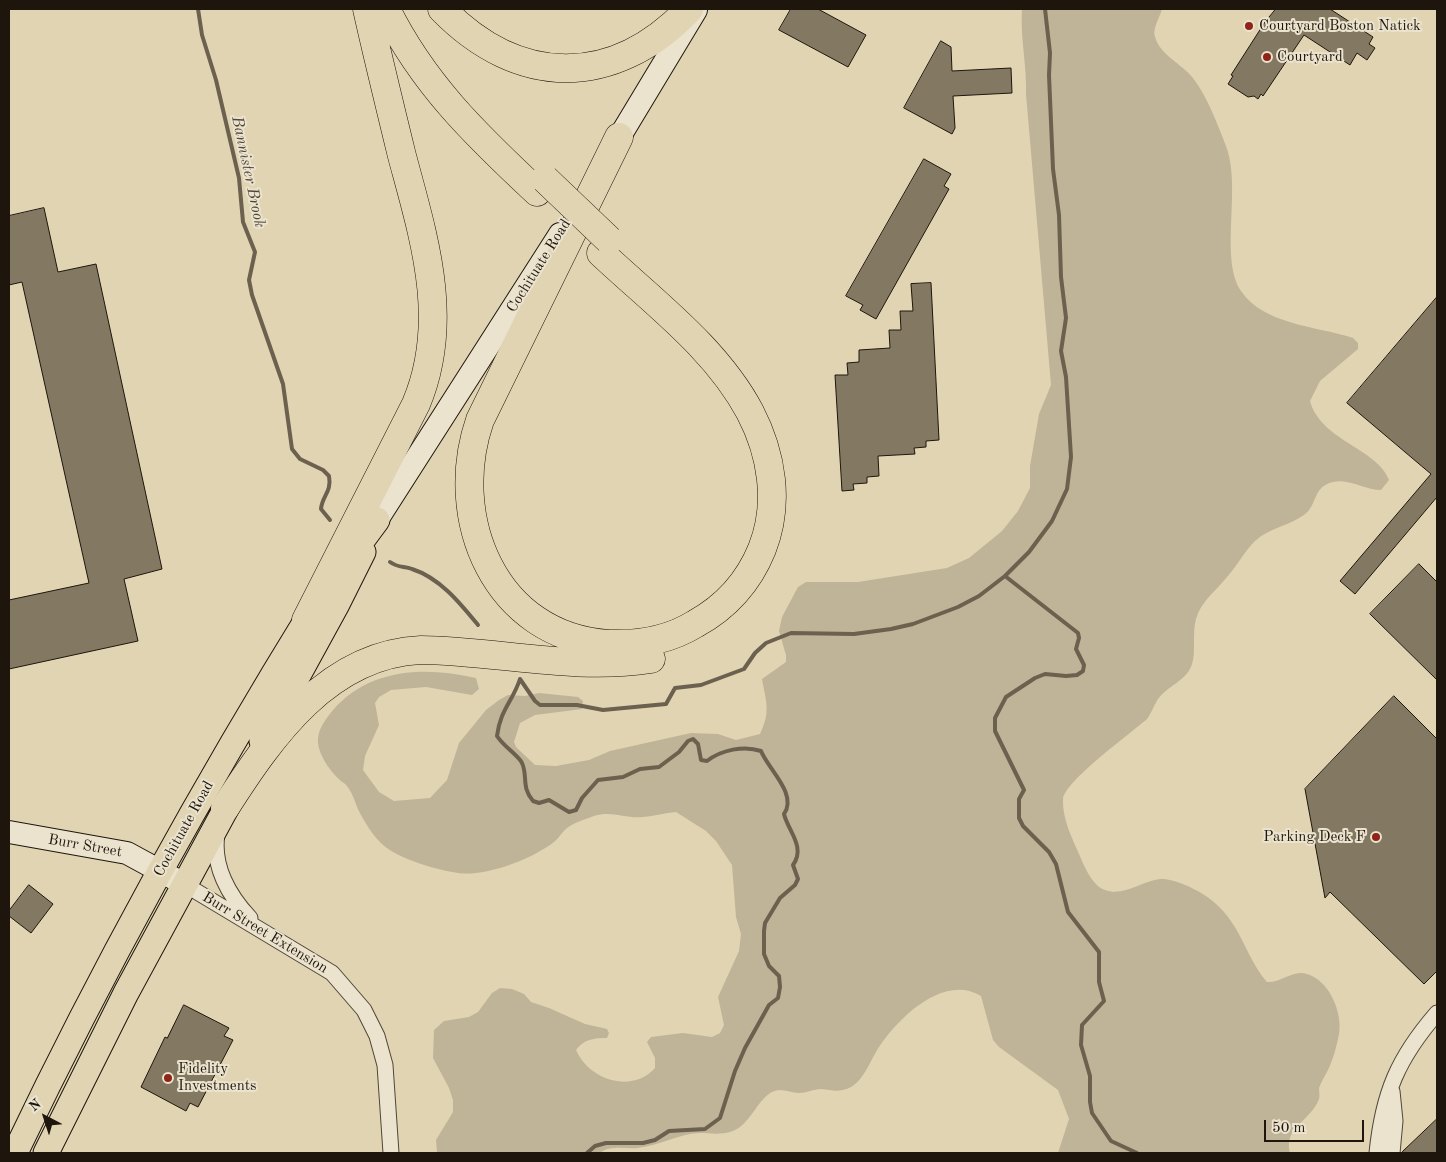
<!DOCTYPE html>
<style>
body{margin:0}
#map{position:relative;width:1446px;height:1162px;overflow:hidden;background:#e0d4b3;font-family:"Old Standard TT",serif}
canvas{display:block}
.frame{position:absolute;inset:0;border:10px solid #1e160c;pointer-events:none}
.north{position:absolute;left:20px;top:1092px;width:50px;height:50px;-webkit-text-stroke:4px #ebe3ce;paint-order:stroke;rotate:320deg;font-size:14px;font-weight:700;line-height:20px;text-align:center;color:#1e160c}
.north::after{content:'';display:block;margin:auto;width:18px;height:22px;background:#1e160c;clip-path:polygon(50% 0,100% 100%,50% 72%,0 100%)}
.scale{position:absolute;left:1264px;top:1120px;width:100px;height:22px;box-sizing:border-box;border:2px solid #1e160c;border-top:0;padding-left:6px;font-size:15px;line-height:18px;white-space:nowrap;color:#1e160c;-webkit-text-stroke:4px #ebe3ce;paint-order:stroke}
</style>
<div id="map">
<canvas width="1446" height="1162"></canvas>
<div class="frame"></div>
<div class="north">N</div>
<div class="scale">50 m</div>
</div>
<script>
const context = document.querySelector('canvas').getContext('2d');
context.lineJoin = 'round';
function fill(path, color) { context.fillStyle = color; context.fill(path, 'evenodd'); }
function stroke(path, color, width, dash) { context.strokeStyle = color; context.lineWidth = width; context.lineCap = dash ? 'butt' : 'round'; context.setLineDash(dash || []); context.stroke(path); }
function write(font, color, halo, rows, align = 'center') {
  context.font = font + ' "Old Standard TT",serif'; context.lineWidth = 4; context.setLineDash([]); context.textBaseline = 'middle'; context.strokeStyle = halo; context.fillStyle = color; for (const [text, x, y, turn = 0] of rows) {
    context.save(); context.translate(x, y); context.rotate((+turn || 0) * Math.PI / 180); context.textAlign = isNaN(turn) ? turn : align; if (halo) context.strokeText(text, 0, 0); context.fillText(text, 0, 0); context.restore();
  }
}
fill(new Path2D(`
 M 1022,9 L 1162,9 C 1160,17 1152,29 1155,37 C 1160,55 1182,64 1193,78 C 1208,98 1217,123 1226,146 C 1242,188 1219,258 1241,291 C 1264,325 1317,326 1353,338 L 1358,343 L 1358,349 L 1320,381 L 1310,401 C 1321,441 1377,448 1389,480 L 1381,490 C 1365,490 1349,478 1333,482 C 1312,487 1318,505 1304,515 C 1288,526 1269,528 1255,541 C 1244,552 1237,566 1227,577 C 1216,591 1201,601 1196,619 C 1192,633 1196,653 1192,664 C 1187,681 1167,686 1158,699 C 1154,705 1152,712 1147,719 C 1131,733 1065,781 1063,799 C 1062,818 1072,838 1079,854 C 1084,865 1092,886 1105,890 C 1123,897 1142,881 1160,879 C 1173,878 1196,889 1206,896 C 1242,921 1243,954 1267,982 C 1281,983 1293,969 1307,974 C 1329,980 1343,1013 1339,1034 C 1337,1045 1333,1060 1328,1070 C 1325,1076 1321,1082 1319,1088 C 1319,1091 1320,1096 1319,1099 C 1311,1121 1283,1127 1290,1153 L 1058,1153 L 1069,1119 L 1058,1090 L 999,1047 L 993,1040 L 981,996 C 944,973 898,1018 879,1047 C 871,1059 864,1080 851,1087 C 840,1093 832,1090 821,1089 C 814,1089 806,1093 799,1093 C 793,1093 786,1090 780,1090 C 758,1091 753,1126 730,1132 C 720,1135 709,1133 699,1133 C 678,1134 658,1146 637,1148 C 625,1149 610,1145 600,1153 L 437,1153 L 436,1140 L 453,1112 L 453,1100 L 449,1088 L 433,1058 L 434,1030 L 444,1021 L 469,1017 L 478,1012 L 492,993 L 500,988 L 512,989 L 524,994 L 531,1002 L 549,1008 L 585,1024 L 607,1029 L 609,1033 L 607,1038 C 594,1038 584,1039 576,1050 C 589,1080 632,1094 655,1068 L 655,1058 L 647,1042 L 651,1037 L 683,1033 L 712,1037 L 720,1033 L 724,1025 L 718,997 L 739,951 L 741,934 L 736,917 L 732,865 L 716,841 L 706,831 L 676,812 C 665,813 654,816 643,817 C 626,819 611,810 594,816 C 586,819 573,823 567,828 C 562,832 559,838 554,842 C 532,859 486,877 458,873 C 437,870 398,859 382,844 C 374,837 365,823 360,813 C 355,804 354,795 347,786 C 345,783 341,782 339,779 C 330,771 319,755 318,743 C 317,730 325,720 333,710 C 369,668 426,666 476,678 L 479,689 L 472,695 L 426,687 L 391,690 L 379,697 L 375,703 L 379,725 L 365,756 L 363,770 L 379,792 L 394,801 L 430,798 L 447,780 L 459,743 L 486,710 L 499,700 L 508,695 L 525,696 L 539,693 L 578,697 L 583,701 L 582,709 L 535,715 L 520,723 L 514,742 L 516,747 L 535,765 L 556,766 L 589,760 L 610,751 L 691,733 L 718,734 L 736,740 L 760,734 C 771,711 766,702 762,679 L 786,662 L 786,655 L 779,631 L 782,617 L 798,587 L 806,582 L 858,582 L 947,568 L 969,558 L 1002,531 L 1018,511 L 1030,488 L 1030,466 L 1039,414 L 1051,385 L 1026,94 C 1027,66 1020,37 1022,9 Z`), '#bfb497');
stroke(new Path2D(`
 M 198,9 L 202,35 L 216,80 L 239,178 L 243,222 L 255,252 L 249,280 L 252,295 L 283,384 L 292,449 L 300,459 L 323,470 L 329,476 C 332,492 322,496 321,509 L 330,520
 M 390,562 C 398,568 404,566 412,569 C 440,578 460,603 478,625
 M 1005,576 L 1029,552 L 1052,521 L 1067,489 L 1071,457 L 1066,377 L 1061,351 L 1066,318 L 1061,277 L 1059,215 L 1053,169 L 1049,75 L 1050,53 L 1045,9
 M 520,679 L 535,701 L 540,705 L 577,705 L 603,710 L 666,704 L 675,688 L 701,685 L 744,669 L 755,653 L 766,643 L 791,633 L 854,634 L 891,629 L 913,624 L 958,607 L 979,596 L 1005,576 L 1078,633 L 1079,638 L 1076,649 L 1084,665 L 1083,671 L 1077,675 L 1066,676 L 1045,674 L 1035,678 L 1006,697 L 995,718 L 995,731 L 1024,790 L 1019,799 L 1019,818 L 1023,826 L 1049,852 L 1056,864 L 1068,912 L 1099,952 L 1099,982 L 1104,1001 L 1082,1025 L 1081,1045 L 1090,1076 L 1090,1102 L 1092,1113 L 1111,1141 L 1137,1153
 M 520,679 C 513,701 500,710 497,736 C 504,747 518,755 522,763 C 528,776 521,787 533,801 L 539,803 L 549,800 L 569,812 L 576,810 L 582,798 L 598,780 L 623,777 L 640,769 L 659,767 L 679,752 L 688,741 L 693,739 L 698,744 L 701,760 L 707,761 C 721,750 744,745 761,751 C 768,769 798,794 784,814 C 788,831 806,847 793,865 L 798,879 L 795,885 L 780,898 L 765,923 L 764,931 L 764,954 L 769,966 L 779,976 L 780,987 L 778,998 L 769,1005 L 745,1048 L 735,1071 L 720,1118 L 705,1129 L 669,1131 L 655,1140 L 643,1143 L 606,1143 L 595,1146 L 587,1153`), '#6b614e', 4);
const building = new Path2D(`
 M 791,9 L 818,9 L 866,35 L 848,67 L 779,30 Z
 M 1276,9 L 1330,9 L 1373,37 L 1369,44 L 1375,48 L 1367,60 L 1357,53 L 1350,65 L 1304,35 L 1263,96 L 1261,94 L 1258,99 L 1254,96 L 1248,97 L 1228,84 L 1233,76 L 1231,75 L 1265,22 Z
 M 941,41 L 951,47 L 952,71 L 1011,68 L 1012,93 L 953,96 L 955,128 L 952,134 L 904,108 Z
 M 924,159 L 951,174 L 944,186 L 949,189 L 876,319 L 860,310 L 863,305 L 846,296 Z
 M 44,208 L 58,272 L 96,264 L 162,569 L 124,579 L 138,641 L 9,669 L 9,600 L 89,583 L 22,282 L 9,285 L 9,216 Z
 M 931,283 L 939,440 L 926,441 L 926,447 L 914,448 L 915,454 L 878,456 L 879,476 L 867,477 L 867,483 L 853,484 L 854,490 L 842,491 L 835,375 L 848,375 L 847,363 L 859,362 L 859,350 L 890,348 L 889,330 L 901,330 L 900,311 L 913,311 L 911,284 Z
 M 1437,297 L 1437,497 L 1355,594 L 1340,581 L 1431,474 L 1347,403 Z
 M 1419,564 L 1437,582 L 1437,680 L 1370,614 Z
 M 1394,696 L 1437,739 L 1437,971 L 1424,984 L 1330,892 L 1325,898 L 1305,789 Z
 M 29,885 L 53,904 L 31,933 L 9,916 L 9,911 Z
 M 184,1005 L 229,1028 L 224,1036 L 233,1040 L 198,1107 L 190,1103 L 186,1111 L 141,1087 L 165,1037 L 167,1038 Z
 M 1437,1119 L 1437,1153 L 1401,1153 L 1402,1152 Z`);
fill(building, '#837963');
stroke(building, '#1e160c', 1);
const street = new Path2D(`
 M 217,834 C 212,866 229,896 250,918
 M 184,884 L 332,973 L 364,1010 L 377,1036 L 385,1065 L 391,1153
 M 1392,1091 L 1395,1121 L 1392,1153
 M 1377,1153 C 1383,1093 1398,1058 1437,1013`);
const secondary = new Path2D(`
 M 611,151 L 696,10
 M 377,520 L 560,234
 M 9,832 L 127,853 L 184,884`);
const primary = new Path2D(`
 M 343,566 L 377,520
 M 262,741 L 337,604 L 363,552
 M 15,1153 C 105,964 207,781 317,603
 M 46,1153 L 126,993 L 236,790`);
const highway = new Path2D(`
 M 386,9 C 423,84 476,135 537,192
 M 442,9 C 518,87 613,89 689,9
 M 601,253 C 653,302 716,348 750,412 C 772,454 780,504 762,549 C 749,581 726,607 695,624 C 669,640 639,645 609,644 C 495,637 446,518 480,420 L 619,137
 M 306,620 L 416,404 C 451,321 424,238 402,156 C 390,107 378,58 367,9
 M 225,808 C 271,736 328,654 421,650 C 498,651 574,671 651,659`);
stroke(street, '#4e4636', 17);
stroke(secondary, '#1e160c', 24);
stroke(primary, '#1e160c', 27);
stroke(highway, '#1e160c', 29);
stroke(street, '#ebe3ce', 15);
stroke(secondary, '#ebe3ce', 22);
stroke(primary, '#e0d4b3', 25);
stroke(highway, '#e0d4b3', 28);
const highwayBridge = new Path2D(`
 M 545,179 L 609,240`);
stroke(highwayBridge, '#1e160c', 29, []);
stroke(highwayBridge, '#e0d4b3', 28);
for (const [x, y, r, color] of [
 [1249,26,5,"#8f2418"],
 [1267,57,5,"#8f2418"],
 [1376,837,5,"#8f2418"],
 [168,1078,5,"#8f2418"]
]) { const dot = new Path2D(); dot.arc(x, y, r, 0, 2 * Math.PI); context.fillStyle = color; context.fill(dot); stroke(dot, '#ebe3ce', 2); }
write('15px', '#1e160c', '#ebe3ce', [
 ["Courtyard Boston Natick",1259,26],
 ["Courtyard",1277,57],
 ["Parking Deck F",1366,837,"right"],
 ["Fidelity",178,1069],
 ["Investments",178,1086]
], 'left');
write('15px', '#1e160c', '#ebe3ce', [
 ["Cochituate Road",539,266,-58],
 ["Cochituate Road",184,829,-61],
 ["Burr Street",85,846,10],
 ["Burr Street Extension",265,933,31]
]);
write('italic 16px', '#514838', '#ebe3ce', [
 ["Bannister Brook",248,172,78]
]);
</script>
